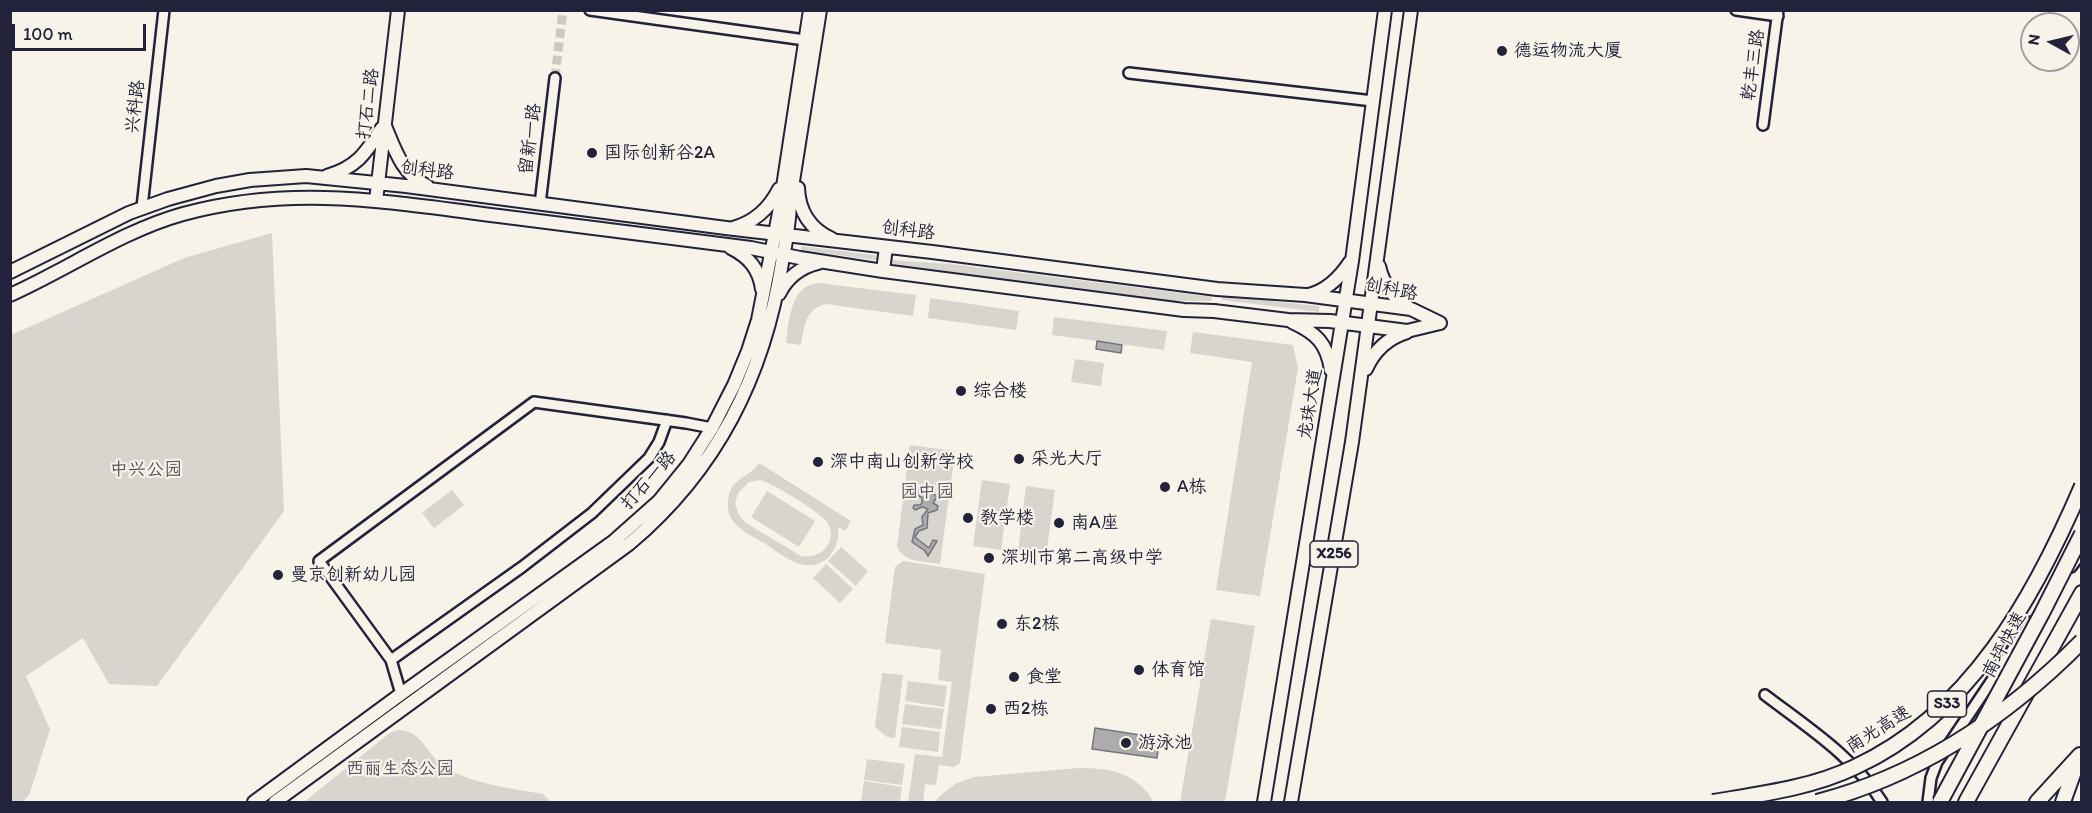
<!DOCTYPE html>
<meta charset="utf-8">
<style>
body{margin:0}
#map{position:relative;width:2092px;height:813px;overflow:hidden;background:#f7f3e8;font-family:Itim,sans-serif}
canvas{display:block}
.frame{position:absolute;inset:0;border:12px solid #22223b;pointer-events:none}
.north{position:absolute;left:2020px;top:12px;width:60px;height:60px;box-sizing:border-box;background:#f7f3e8;border:2px solid #a29fa3;border-radius:50%;rotate:278deg;font-size:16px;font-weight:700;line-height:24px;text-align:center;color:#22223b}
.north::after{content:'';display:block;margin:auto;width:21px;height:27px;background:#22223b;clip-path:polygon(50% 0,100% 100%,50% 72%,0 100%)}
.scale{position:absolute;left:12px;top:24px;width:134px;height:27px;box-sizing:border-box;border:3px solid #22223b;border-top:0;padding-left:8px;font-size:18px;line-height:21px;white-space:nowrap;color:#22223b;-webkit-text-stroke:4px #f7f3e8;paint-order:stroke}
</style>
<div id="map">
<canvas width="2092" height="813"></canvas>
<div class="frame"></div>
<div class="north">N</div>
<div class="scale">100 m</div>
</div>
<script>
const context = document.querySelector('canvas').getContext('2d');
context.lineJoin = 'round';
function fill(path, color) { context.fillStyle = color; context.fill(path, 'evenodd'); }
function stroke(path, color, width, dash) { context.strokeStyle = color; context.lineWidth = width; context.lineCap = dash ? 'butt' : 'round'; context.setLineDash(dash || []); context.stroke(path); }
function write(font, color, halo, rows, align = 'center') {
  context.font = font + ' Itim,"LXGW WenKai TC",sans-serif'; context.lineWidth = 4.5; context.setLineDash([]); context.textBaseline = 'middle'; context.strokeStyle = halo; context.fillStyle = color; for (const [text, x, y, turn = 0] of rows) {
    context.save(); context.translate(x, y); context.rotate((+turn || 0) * Math.PI / 180); context.textAlign = isNaN(turn) ? turn : align; if (halo) context.strokeText(text, 0, 0); context.fillText(text, 0, 0); context.restore();
  }
}
fill(new Path2D(`
 M 272,233 L 284,511 L 157,686 L 109,684 L 83,638 L 26,676 L 50,729 L 30,793 L 23,802 L 11,802 L 11,335 L 184,258 Z
 M 801,246 L 882,256 L 881,261 L 801,250 Z
 M 889,260 L 951,264 L 1212,297 L 1211,301 L 1173,301 L 888,265 Z
 M 818,283 L 916,295 L 913,316 L 826,304 C 805,309 804,327 801,345 L 786,343 C 789,321 790,286 818,283 Z
 M 1222,296 L 1319,306 L 1319,312 L 1222,300 Z
 M 930,298 L 1019,311 L 1016,330 L 928,318 Z
 M 1054,317 L 1167,331 L 1164,350 L 1052,335 Z
 M 1193,332 L 1293,345 L 1298,368 L 1260,596 L 1216,590 L 1252,362 L 1190,353 Z
 M 1075,359 L 1104,363 L 1101,386 L 1071,382 Z
 M 910,445 L 955,451 L 940,564 C 924,561 903,563 897,546 Z
 M 759,463 L 851,521 L 845,531 L 838,527 C 841,549 824,571 800,564 C 787,560 775,550 764,543 C 752,536 738,530 731,518 C 727,511 727,503 729,495 C 733,478 751,476 759,463 ZM 760,480 C 771,482 821,513 827,522 C 839,541 821,560 801,556 L 746,523 L 739,515 L 735,504 L 738,493 L 749,482 Z
 M 982,480 L 1010,484 L 1001,550 L 973,546 Z
 M 1026,486 L 1055,490 L 1046,556 L 1018,552 Z
 M 452,490 L 464,505 L 434,528 L 422,513 Z
 M 767,491 L 815,521 L 799,547 L 751,517 Z
 M 841,547 L 868,571 L 856,586 L 828,561 Z
 M 903,561 L 985,574 L 960,763 L 954,767 L 939,765 L 936,785 L 925,784 L 923,802 L 908,802 L 915,754 L 942,757 L 952,682 L 938,680 L 941,650 L 885,643 L 895,567 Z
 M 826,564 L 853,589 L 840,603 L 813,578 Z
 M 1211,619 L 1255,626 L 1225,802 L 1180,802 Z
 M 882,673 L 903,675 L 895,738 L 887,737 L 875,727 Z
 M 908,681 L 947,686 L 944,707 L 905,701 Z
 M 905,704 L 944,709 L 941,729 L 902,724 Z
 M 902,727 L 940,732 L 938,752 L 899,747 Z
 M 397,730 C 421,729 427,754 443,766 C 467,783 514,789 543,794 L 551,802 L 304,802 L 391,732 Z
 M 867,759 L 905,764 L 902,785 L 864,780 Z
 M 1079,768 C 1112,768 1136,773 1154,802 L 935,802 L 940,796 L 955,784 L 974,777 Z
 M 864,781 L 902,787 L 900,802 L 861,802 Z`), '#d8d5cf');
const water = new Path2D(`
 M 1097,341 L 1122,345 L 1121,353 L 1096,349 Z
 M 919,489 L 925,493 L 934,494 L 937,497 L 933,503 L 938,506 L 937,510 L 928,513 L 927,528 L 919,531 L 915,537 L 929,548 L 933,540 L 937,541 L 928,556 L 925,551 L 912,542 L 915,529 L 923,525 L 922,517 L 928,509 L 922,507 L 915,510 L 913,508 L 914,505 L 920,505 L 922,503 L 922,498 L 914,493 L 915,490 Z
 M 1095,728 L 1160,738 L 1157,758 L 1092,749 Z`);
fill(water, '#aeabad');
stroke(water, '#76747f', 1.5);
stroke(new Path2D(`
 M 555,78 L 563,10`), '#ccc9c5', 9, [9, 4.5]);
const minor = new Path2D(`
 M 590,10 L 805,40 L 806,44
 M 1736,10 L 1778,16
 M 1129,73 L 1373,101
 M 1763,125 L 1778,10
 M 540,204 L 555,78
 M 142,207 L 164,10
 M 2071,567 L 2082,552
 M 391,660 L 522,567 L 592,513 L 649,458 L 659,442 L 667,420
 M 401,694 L 391,660 L 319,561 L 534,402 L 686,423 L 712,428
 M 1765,695 C 1807,727 1854,757 1882,802
 M 1928,802 L 1931,778 L 1937,762 L 2031,622`);
const major = new Path2D(`
 M 385,126 C 395,150 402,174 427,186
 M 327,176 C 357,167 365,154 382,128
 M 795,191 L 798,188 C 799,212 810,229 832,239
 M 376,201 L 398,10
 M 733,228 C 755,222 769,209 779,189
 M 731,248 C 749,257 759,269 762,289
 M 1379,266 C 1383,284 1392,297 1408,307
 M 883,271 L 886,247
 M 10,272 L 129,213 L 168,199 L 216,186 L 250,180 L 306,176 L 406,186 L 726,228 L 932,252 L 1217,289 L 1305,295 L 1411,309 L 1440,323
 M 779,294 C 787,278 801,267 818,263
 M 10,295 C 68,269 122,231 183,214 C 293,184 389,202 499,216 C 583,226 667,237 751,248 L 800,258 L 883,271 L 1184,310 L 1214,311 L 1288,320 L 1330,321 L 1407,331 L 1440,323
 M 1308,295 C 1327,291 1340,277 1350,262
 M 1292,322 C 1316,333 1327,343 1331,370
 M 1366,369 C 1374,351 1388,338 1407,332
 M 254,802 L 401,694 L 614,541 L 659,501 L 689,464 L 712,428 L 734,385 L 748,351 L 758,320 L 779,213 L 810,10
 M 275,802 L 629,544 C 717,470 764,376 782,263 C 786,242 790,222 790,200 L 820,10
 M 1264,802 L 1352,261 L 1385,10
 M 1291,802 L 1352,442 L 1411,10`);
const highway = new Path2D(`
 M 1966,802 L 2082,593
 M 2037,802 L 2080,755
 M 2063,802 L 2077,763`);
stroke(minor, '#22223b', 14);
stroke(major, '#22223b', 16);
stroke(highway, '#22223b', 18);
stroke(minor, '#f7f3e8', 9);
stroke(major, '#f7f3e8', 12);
stroke(highway, '#f7f3e8', 14);
const highwayBridge = new Path2D(`
 M 1713,802 C 1761,794 1811,788 1855,767 C 1970,714 2034,598 2082,486
 M 1817,802 C 1921,775 2007,717 2082,641
 M 1940,802 L 2042,613 L 2082,534`);
stroke(highwayBridge, '#22223b', 18, []);
stroke(highwayBridge, '#f7f3e8', 14);
for (const [x, y, r, color] of [
 [1502,51,6,"#22223b"],
 [592,153,6,"#22223b"],
 [961,391,6,"#22223b"],
 [1019,459,6,"#22223b"],
 [818,462,6,"#22223b"],
 [1165,487,6,"#22223b"],
 [968,518,6,"#22223b"],
 [1059,523,6,"#22223b"],
 [989,558,6,"#22223b"],
 [278,575,6,"#22223b"],
 [1002,624,6,"#22223b"],
 [1139,670,6,"#22223b"],
 [1014,677,6,"#22223b"],
 [991,709,6,"#22223b"],
 [1126,743,6,"#22223b"]
]) { const dot = new Path2D(); dot.arc(x, y, r, 0, 2 * Math.PI); context.fillStyle = color; context.fill(dot); stroke(dot, '#f7f3e8', 2); }
for (const [x, y, w] of [
 [1334,554,48],
 [1947,704,39]
]) { const box = new Path2D(); box.roundRect(x - w / 2, y - 13, w, 26, 4.5); context.fillStyle = '#f7f3e8'; context.fill(box); stroke(box, '#22223b', 1.5); }
write('bold 16px', '#22223b', null, [
 ["X256",1334,554],
 ["S33",1947,704]
]);
write('18px', '#22223b', '#f7f3e8', [
 ["德运物流大厦",1514,51],
 ["国际创新谷2A",604,153],
 ["综合楼",973,391],
 ["采光大厅",1031,459],
 ["深中南山创新学校",830,462],
 ["A栋",1177,487],
 ["教学楼",980,518],
 ["南A座",1071,523],
 ["深圳市第二高级中学",1001,558],
 ["曼京创新幼儿园",290,575],
 ["东2栋",1014,624],
 ["体育馆",1151,670],
 ["食堂",1026,677],
 ["西2栋",1003,709],
 ["游泳池",1138,743]
], 'left');
write('18px', '#22223b', '#f7f3e8', [
 ["乾丰三路",1754,65,-82],
 ["打石二路",369,104,-83],
 ["兴科路",136,107,-83],
 ["留新一路",531,139,-83],
 ["创科路",427,171,7],
 ["创科路",908,231,7],
 ["创科路",1391,290,11],
 ["龙珠大道",1311,404,-81],
 ["打石一路",649,481,-48],
 ["南坪快速",2005,645,-62],
 ["南光高速",1879,730,-32]
]);
write('18px', '#504f60', '#f7f3e8', [
 ["中兴公园",146,470],
 ["园中园",927,492],
 ["西丽生态公园",400,769]
]);
</script>
